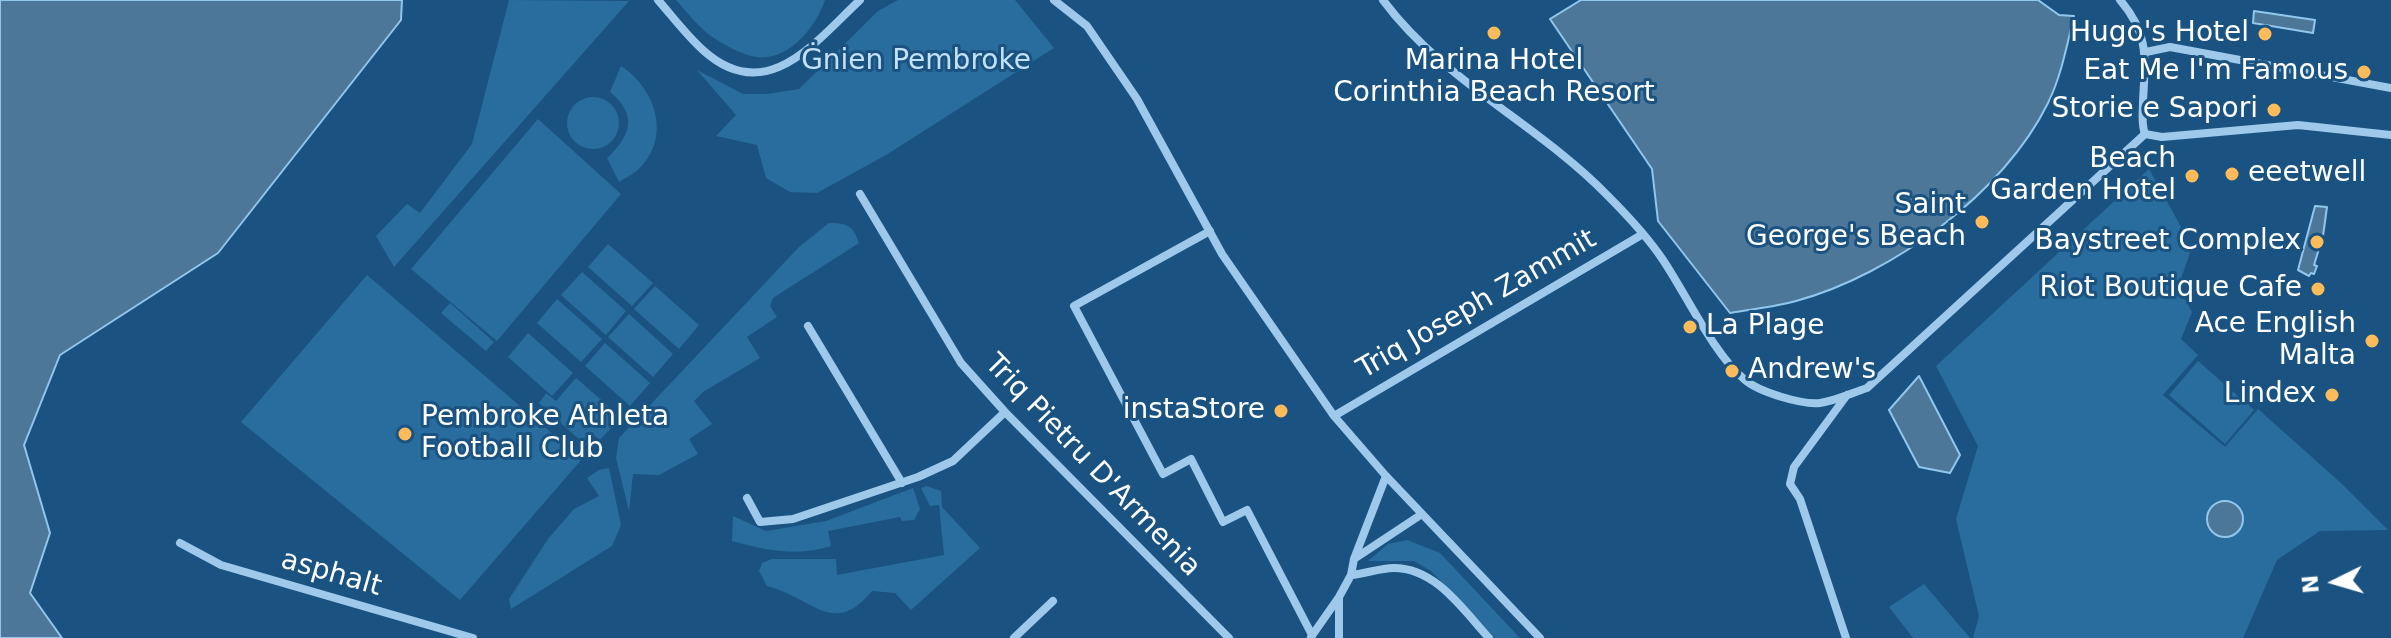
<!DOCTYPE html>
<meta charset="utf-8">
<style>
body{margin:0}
#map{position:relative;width:2391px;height:638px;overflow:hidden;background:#1a5381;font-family:"DejaVu Sans",sans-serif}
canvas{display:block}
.north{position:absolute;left:2295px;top:542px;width:80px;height:80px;-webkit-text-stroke:6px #1a5381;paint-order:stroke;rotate:265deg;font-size:22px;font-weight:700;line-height:32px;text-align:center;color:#fff}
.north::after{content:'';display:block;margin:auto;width:28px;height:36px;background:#fff;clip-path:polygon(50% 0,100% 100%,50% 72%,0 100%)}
</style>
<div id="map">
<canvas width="2391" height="638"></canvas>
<div class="north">N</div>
</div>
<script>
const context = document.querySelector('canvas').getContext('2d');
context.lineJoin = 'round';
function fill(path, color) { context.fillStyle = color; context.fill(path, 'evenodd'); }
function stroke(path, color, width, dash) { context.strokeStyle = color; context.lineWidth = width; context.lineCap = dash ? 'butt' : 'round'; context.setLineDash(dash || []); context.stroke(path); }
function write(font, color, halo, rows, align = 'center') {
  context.font = font + ' "DejaVu Sans",sans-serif'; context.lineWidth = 6; context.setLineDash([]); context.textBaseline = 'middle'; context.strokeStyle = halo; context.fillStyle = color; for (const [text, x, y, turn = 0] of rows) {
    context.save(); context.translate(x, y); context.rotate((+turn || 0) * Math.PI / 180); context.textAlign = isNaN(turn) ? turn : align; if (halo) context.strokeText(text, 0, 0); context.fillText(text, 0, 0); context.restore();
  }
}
fill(new Path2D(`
 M 509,0 L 629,1 L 394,267 L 376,236 L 407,204 L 420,213 L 472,144 Z
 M 676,0 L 825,0 C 815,29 786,65 751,56 C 740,53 726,46 717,40 C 701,31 688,13 676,0 Z
 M 898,0 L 1015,0 L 1054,48 L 886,155 L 817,193 L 790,192 L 766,178 L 757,145 L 716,136 L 736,115 L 697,70 L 743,94 L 767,94 L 799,89 L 878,11 Z
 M 621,66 C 656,89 671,136 640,168 C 634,174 625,178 619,182 L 607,158 C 631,136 638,115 610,92 Z
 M567 123a26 26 0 1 1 52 0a26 26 0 1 1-52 0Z
 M 538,119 L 621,194 L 497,341 L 411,269 Z
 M 2149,169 L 2180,225 L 2190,253 L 2178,287 L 2192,312 L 2181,339 L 2198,355 L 2163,395 L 2225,447 L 2258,409 L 2341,483 L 2388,530 L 2320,531 L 2277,560 L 2243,638 L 1973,638 L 1979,616 L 1956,519 L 1978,446 L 1936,366 Z
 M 829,223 C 848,223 853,226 859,243 L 773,298 L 770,306 L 777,317 L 747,337 L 760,358 L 703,392 L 694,401 L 712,424 L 689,439 L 698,454 L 659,475 L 633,474 L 629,511 L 616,458 L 619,438 L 799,247 Z
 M 608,244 L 653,283 L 632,306 L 588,267 Z
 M 582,272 L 626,311 L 606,335 L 561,295 Z
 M 367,275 L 582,459 L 460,600 L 241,422 Z
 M 655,286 L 699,325 L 679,349 L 634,309 Z
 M 557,299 L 602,339 L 581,362 L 537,323 Z
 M 450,303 L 494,342 L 486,351 L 441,313 Z
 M 629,314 L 673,354 L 653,377 L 608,337 Z
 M 528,333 L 573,373 L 552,396 L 508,357 Z
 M 605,343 L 650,383 L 630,406 L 585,366 Z
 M 2198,361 L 2254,410 L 2225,444 L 2169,395 Z
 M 576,378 L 621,417 L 600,440 L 591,433 L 583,443 L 539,403 L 546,393 L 556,401 Z
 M 609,468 L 621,525 L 612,546 L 511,609 L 509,599 L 548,539 L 574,509 L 599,496 L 587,478 L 599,470 Z
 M 927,486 L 941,491 L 942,507 L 980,548 L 911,610 L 895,593 L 872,591 C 834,638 813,598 767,586 L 759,571 L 762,563 L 772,559 L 836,559 L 837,575 L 944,555 L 939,505 L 930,506 L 921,488 Z
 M 913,488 L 920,509 L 914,520 L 902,521 L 900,517 L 828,531 L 831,546 C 799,557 763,550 732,541 L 733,516 L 766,531 L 826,521 Z
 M 1407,540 L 1440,553 L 1520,638 L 1495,638 L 1431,571 L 1414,561 L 1368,561 L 1388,544 Z
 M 1924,584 L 1970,638 L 1913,638 L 1889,607 Z`), '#296c9e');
const water = new Path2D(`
 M 0,0 L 402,0 L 401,20 L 218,253 L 60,355 L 24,445 L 50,533 L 30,593 L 62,638 L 0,638 Z
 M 1581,0 L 2038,0 L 2059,15 L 2074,16 C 2067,45 2061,77 2048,103 C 2004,193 1892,275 1796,301 C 1775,307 1752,309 1730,313 L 1658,221 L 1652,169 L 1550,19 Z
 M 2254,11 L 2315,20 L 2313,33 L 2253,23 Z
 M 2315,206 L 2327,207 L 2323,236 L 2314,265 L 2317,266 L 2314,274 L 2311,273 L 2309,276 L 2298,270 Z
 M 1919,376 L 1960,455 L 1950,473 L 1919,467 L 1889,410 Z
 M2207 519a18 18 0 1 1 36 0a18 18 0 1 1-36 0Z`);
fill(water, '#4d7799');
stroke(water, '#91c6ed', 2);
stroke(new Path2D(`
 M 658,0 C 673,17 687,36 704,51 C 767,107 816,41 860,0
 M 1054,0 L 1087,26 L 1137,99 L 1222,254 L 1334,416 L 1386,476 L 1540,638
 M 1383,0 C 1443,81 1538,124 1607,195 C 1627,215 1647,236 1663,260 C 1686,294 1714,355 1745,380 C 1759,392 1802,405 1820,403 C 1835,401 1852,393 1867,388 L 2145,134
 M 2120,0 C 2150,35 2145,59 2143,102 C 2143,113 2141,124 2145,134
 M 2146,52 L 2170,47 L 2391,88
 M 2145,134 L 2162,137 L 2298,125 L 2391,135
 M 860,194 L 961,363 L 1005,412 L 1229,638
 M 1210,231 L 1074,306 L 1163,474 L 1191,459 L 1223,522 L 1247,510 L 1312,635
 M 808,326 L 902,483
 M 1334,416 L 1643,234
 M 747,498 L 760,522 L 793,519 L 918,477 L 953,461 L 1005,412
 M 180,543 L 221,565 L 473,638
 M 1354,559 L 1422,514
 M 1351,575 C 1364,574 1380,568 1394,568 C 1436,568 1463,610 1489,638
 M 1311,637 L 1339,597 L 1351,575 L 1354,559 L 1386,476
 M 1014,638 L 1053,601
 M 1339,638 L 1339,598
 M 1846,638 L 1800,499 L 1790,484 L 1794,467 L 1847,395`), '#9ec9eb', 8);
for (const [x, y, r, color] of [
 [1494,33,8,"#fdbb5a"],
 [2265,34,8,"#fdbb5a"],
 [2364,72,8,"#fdbb5a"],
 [2274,110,8,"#fdbb5a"],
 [2232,174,8,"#fdbb5a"],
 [2192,176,8,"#fdbb5a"],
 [1982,222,8,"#fdbb5a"],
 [2317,242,8,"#fdbb5a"],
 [2318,289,8,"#fdbb5a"],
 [1690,327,8,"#fdbb5a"],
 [2372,341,8,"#fdbb5a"],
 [1732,371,8,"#fdbb5a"],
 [2332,395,8,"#fdbb5a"],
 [1281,411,8,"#fdbb5a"],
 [405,434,8,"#fdbb5a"]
]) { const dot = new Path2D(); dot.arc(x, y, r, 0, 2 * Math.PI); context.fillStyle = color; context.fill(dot); stroke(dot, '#1a5381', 3); }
write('28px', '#fff', '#1a5381', [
 ["Hugo's Hotel",2249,34],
 ["Marina Hotel",1494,62,"center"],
 ["Corinthia Beach Resort",1494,94,"center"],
 ["Eat Me I'm Famous",2348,72],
 ["Storie e Sapori",2258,110],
 ["Beach",2176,160],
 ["Garden Hotel",2176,192],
 ["eeetwell",2248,174,"left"],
 ["Saint",1966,206],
 ["George's Beach",1966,238],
 ["Baystreet Complex",2301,242],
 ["Riot Boutique Cafe",2302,289],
 ["Ace English",2356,325],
 ["Malta",2356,357],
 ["La Plage",1706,327,"left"],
 ["Andrew's",1748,371,"left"],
 ["Lindex",2316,395],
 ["instaStore",1265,411],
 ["Pembroke Athleta",421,418,"left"],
 ["Football Club",421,450,"left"]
], 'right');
write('28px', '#c3e1f8', '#1a5381', [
 ["Ġnien Pembroke",916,62]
]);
write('28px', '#fff', '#1a5381', [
 ["Triq Joseph Zammit",1477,305,-30],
 ["Triq Pietru D'Armenia",1092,466,46],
 ["asphalt",331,574,16]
]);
</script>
